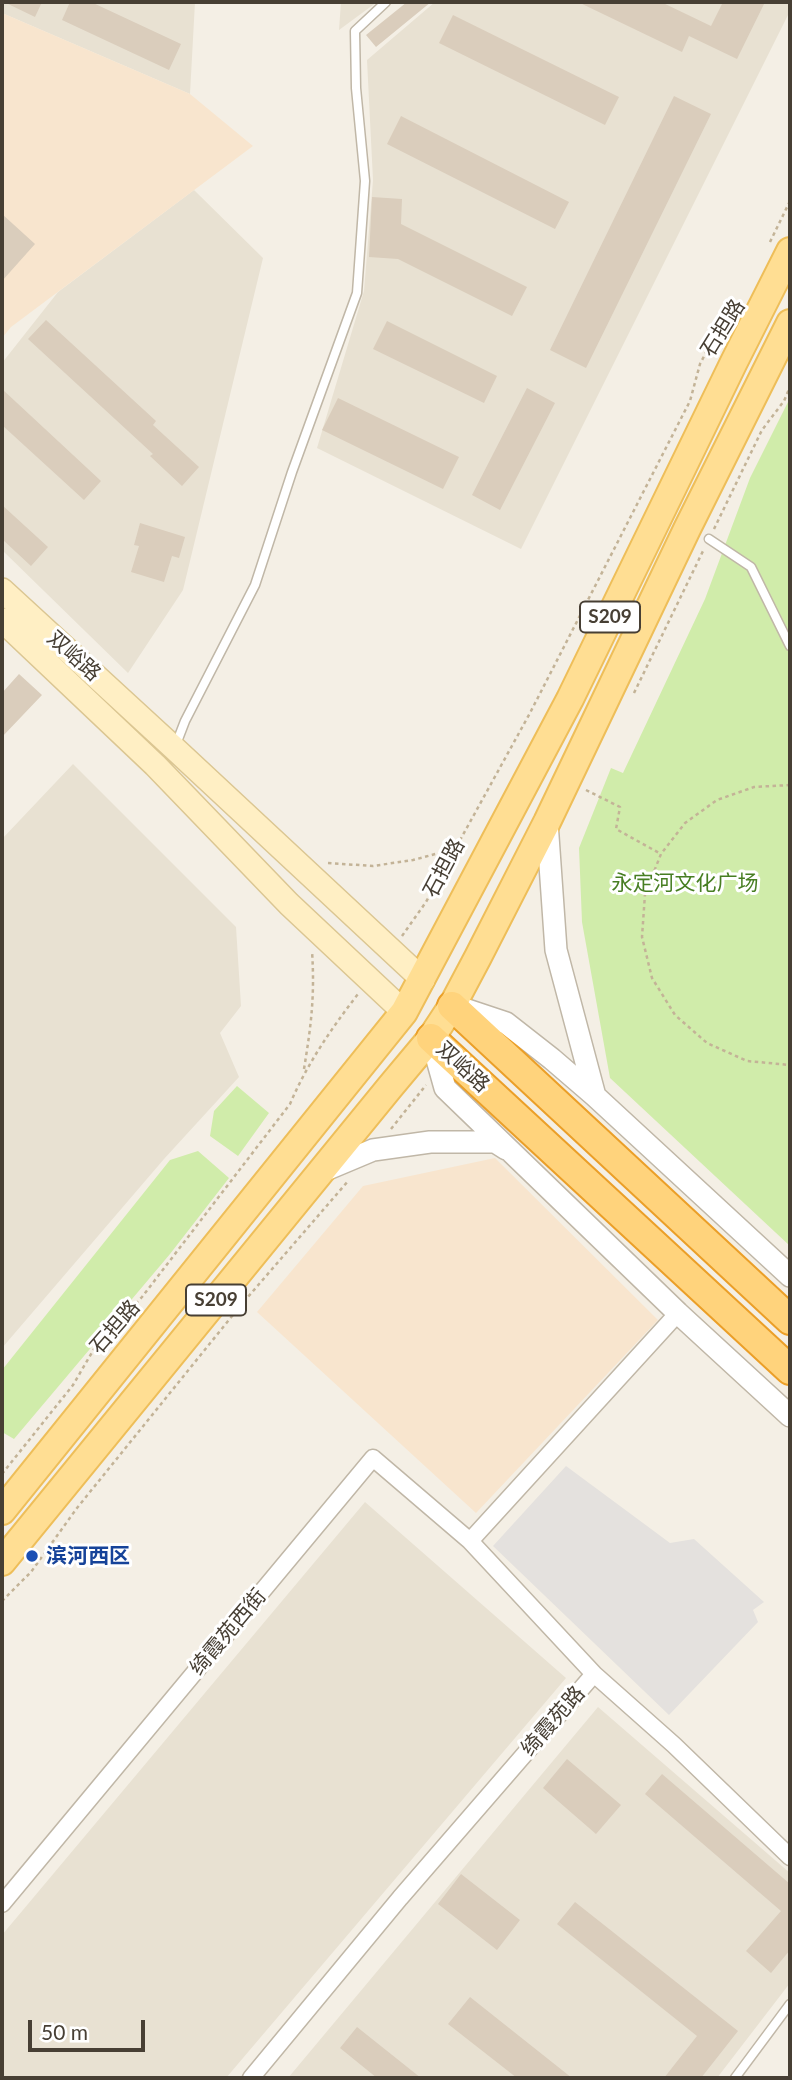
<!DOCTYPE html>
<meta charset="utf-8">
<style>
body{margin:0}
#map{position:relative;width:792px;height:2080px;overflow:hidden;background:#f4efe5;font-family:Lato,sans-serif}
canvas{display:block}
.frame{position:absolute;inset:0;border:4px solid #473f34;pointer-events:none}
.scale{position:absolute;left:28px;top:2020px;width:117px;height:32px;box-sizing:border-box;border:4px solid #473f34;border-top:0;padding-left:9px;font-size:21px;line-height:24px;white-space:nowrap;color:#473f34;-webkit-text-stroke:5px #fff;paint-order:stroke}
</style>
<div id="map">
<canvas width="792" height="2080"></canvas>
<div class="frame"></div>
<div class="scale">50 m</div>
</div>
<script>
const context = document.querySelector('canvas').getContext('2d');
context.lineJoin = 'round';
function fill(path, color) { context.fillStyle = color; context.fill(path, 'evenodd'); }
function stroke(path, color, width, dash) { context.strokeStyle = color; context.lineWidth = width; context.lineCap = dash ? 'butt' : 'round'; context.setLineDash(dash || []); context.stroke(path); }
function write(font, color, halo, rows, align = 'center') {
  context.font = font + ' Lato,"Noto Sans SC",sans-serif'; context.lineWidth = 6; context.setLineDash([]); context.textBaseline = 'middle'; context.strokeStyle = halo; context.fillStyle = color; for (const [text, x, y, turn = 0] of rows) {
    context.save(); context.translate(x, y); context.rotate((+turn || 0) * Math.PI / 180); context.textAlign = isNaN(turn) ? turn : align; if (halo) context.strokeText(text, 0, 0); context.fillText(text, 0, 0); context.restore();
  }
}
fill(new Path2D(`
 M 2,2 L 195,2 L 190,94 L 2,13 Z
 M 341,2 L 377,2 L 339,30 Z
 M 435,2 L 790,2 L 790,11 L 521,549 L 317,448 L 364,291 L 373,180 L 367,60 Z
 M 194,190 L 263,258 L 183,590 L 128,673 L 2,550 L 2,363 L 58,292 Z
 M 73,764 L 236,927 L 241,1006 L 220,1033 L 239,1077 L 164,1159 L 2,1348 L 2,839 Z
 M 365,1502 L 566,1678 L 226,2078 L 2,2078 L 2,1935 Z
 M 598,1707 L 790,1873 L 790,1983 L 717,2078 L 288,2078 Z`), '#e8e1d2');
fill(new Path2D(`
 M 2,13 L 190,94 L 253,146 L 11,327 L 2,338 Z
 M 495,1158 L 658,1320 L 476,1513 L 257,1312 L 363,1186 Z`), '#f8e5ce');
fill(new Path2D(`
 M 790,398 L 790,1246 L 610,1078 L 582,922 L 579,848 L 611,768 L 623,773 L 705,599 L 750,478 Z
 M 237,1086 L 269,1113 L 238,1156 L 210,1136 L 214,1111 Z
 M 198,1151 L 229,1178 L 170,1254 L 14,1439 L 2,1432 L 2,1370 L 170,1160 Z`), '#d0ecaa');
fill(new Path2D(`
 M 566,1466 L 670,1543 L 694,1539 L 764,1602 L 753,1610 L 758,1622 L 669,1715 L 493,1546 Z`), '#e4e1de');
fill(new Path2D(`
 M 4,2 L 42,2 L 35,17 Z
 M 70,2 L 91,2 L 181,44 L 169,70 L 62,20 Z
 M 407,2 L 431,2 L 376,47 L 366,35 Z
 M 578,2 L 661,2 L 711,26 L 723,2 L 765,2 L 737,59 L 689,36 L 682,52 Z
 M 453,15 L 619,97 L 605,125 L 439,43 Z
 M 674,96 L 711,114 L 586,368 L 550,350 Z
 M 401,116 L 569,202 L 555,229 L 387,144 Z
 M 372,197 L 402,199 L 401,224 L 527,287 L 512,316 L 398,259 L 369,257 Z
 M 2,214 L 35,244 L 2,281 Z
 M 46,320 L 156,421 L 153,425 L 199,467 L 182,486 L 150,456 L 153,454 L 28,339 Z
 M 387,321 L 497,376 L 484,403 L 373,349 Z
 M 527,388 L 555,403 L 500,510 L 472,495 Z
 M 2,389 L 101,481 L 84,500 L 2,425 Z
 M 338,398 L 459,457 L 443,489 L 322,430 Z
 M 2,505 L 48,547 L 31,566 L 2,539 Z
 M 140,523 L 185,537 L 179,558 L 172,556 L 164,582 L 131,572 L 139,546 L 134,545 Z
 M 19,674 L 42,695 L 2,737 L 2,693 Z
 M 567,1759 L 621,1805 L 596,1834 L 543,1788 Z
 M 662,1774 L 790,1884 L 790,1950 L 771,1973 L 746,1951 L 781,1911 L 645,1794 Z
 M 461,1874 L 520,1920 L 497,1950 L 438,1904 Z
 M 575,1902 L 738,2031 L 701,2078 L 664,2078 L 697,2036 L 557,1924 Z
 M 470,1997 L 572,2078 L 517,2078 L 448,2024 Z
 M 357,2027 L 421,2078 L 377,2078 L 340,2048 Z`), '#dacdbc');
const service = new Path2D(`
 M 709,539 L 751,567 L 790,646
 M 175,747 L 185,721 L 255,585 L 292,472 L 357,293 L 365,181 L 356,88 L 355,31 L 386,2
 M 735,2078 L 790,2004`);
const minor = new Path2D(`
 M 594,1674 L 674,1745 L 790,1857
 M 2,1904 L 373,1458 L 470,1541
 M 251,2078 L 400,1898 L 594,1674 L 470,1541 L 678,1313`);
const tertiary = new Path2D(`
 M 547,822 L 556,950 L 595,1096
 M 458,1007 L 506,1023 L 552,1059 L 595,1096 L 790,1276
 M 431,1038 L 445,1088 L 678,1313 L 790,1416
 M 323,1171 L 373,1150 L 430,1142 L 495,1142 L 506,1149`);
const secondary = new Path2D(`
 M 2,590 L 174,748 L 423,980
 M 2,620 L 155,765 L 289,904 L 404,1012`);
const primary = new Path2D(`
 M 2,1511 L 404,1012 L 570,699 L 734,362 L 790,251
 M 2,1562 L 390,1087 L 431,1038 L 452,1006 L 478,957 L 547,822 L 687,529 L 790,323`);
const trunk = new Path2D(`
 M 452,1006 L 790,1320
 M 431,1038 L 790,1370`);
stroke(service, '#c0b7a7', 11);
stroke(minor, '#c0b7a7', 19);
stroke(tertiary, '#c0b7a7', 24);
stroke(secondary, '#dbc692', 26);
stroke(primary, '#eebe59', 30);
stroke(trunk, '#eb9f28', 32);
stroke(new Path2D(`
 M 770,242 L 790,201
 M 714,529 L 762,430 L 784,401 L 790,387
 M 634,693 L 703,551
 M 790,785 L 754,787 L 717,800 L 685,823 L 661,854 L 645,894 L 642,937 L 652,978 L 675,1015 L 707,1043 L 747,1061 L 790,1065
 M 586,790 L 620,807 L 616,829 L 661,854
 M 328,863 L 373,866 L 413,860 L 439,853 L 456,842
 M 402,936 L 426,902 L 530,713 L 690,401 L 700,364 L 716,333 L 737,307
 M 304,1069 C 311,1026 315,996 312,951
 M 391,1129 L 426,1085
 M 2,1474 L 73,1385 L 94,1349 L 142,1297 L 290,1104 C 307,1064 331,1029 358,994
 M 2,1601 L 31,1572 L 77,1508 L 241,1305 L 349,1180`), '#c3b397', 2.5, [3.5, 3.5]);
stroke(service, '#fff', 8);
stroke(minor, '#fff', 16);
stroke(tertiary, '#fff', 21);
stroke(secondary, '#ffefc4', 23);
stroke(primary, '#ffde93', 26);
stroke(trunk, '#ffd37c', 28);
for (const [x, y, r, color] of [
 [32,1556,7,"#1a4fb4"]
]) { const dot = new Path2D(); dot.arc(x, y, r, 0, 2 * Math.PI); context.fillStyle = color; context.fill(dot); stroke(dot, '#fff', 2.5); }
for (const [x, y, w] of [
 [610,617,60],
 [216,1300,60]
]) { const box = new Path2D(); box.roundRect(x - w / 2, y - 15.5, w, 31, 5); context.fillStyle = '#fff'; context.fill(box); stroke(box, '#473f34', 2); }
write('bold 19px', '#473f34', null, [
 ["S209",610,617],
 ["S209",216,1300]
]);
write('21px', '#473f34', '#fff', [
 ["石担路",723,328,-58],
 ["双峪路",74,656,42],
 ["石担路",444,868,-62],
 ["双峪路",463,1067,43],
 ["石担路",115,1327,-49],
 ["绮霞苑西街",228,1632,-50],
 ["绮霞苑路",553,1721,-49]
]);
write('21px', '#477e22', '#fff', [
 ["永定河文化广场",685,883]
]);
write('bold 21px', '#164399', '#fff', [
 ["滨河西区",46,1556]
], 'left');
</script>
